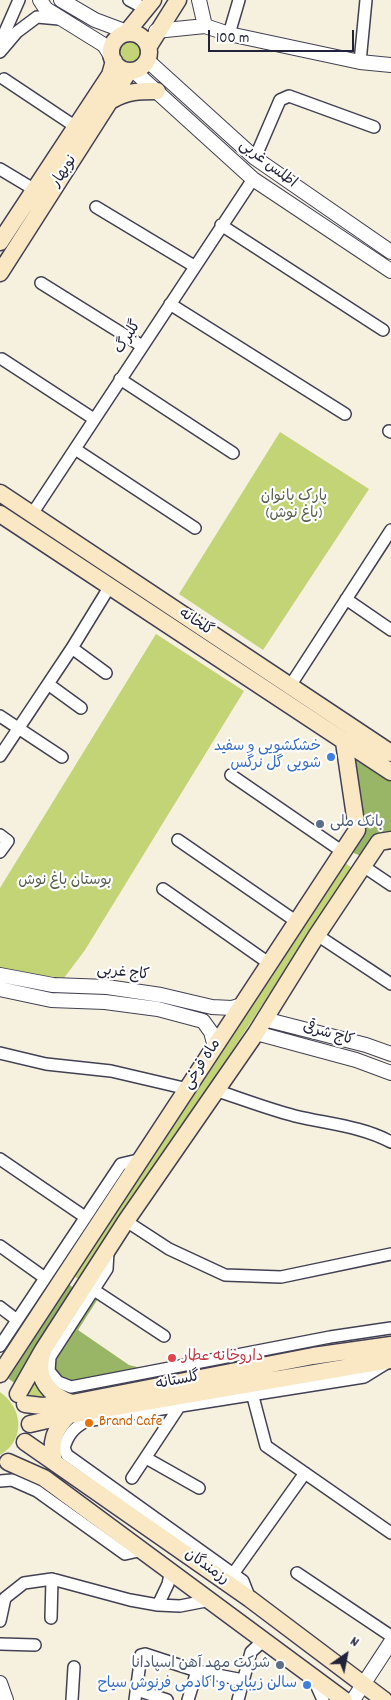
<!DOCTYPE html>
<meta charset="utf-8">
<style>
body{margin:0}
#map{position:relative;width:391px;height:1700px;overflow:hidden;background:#f6f0df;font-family:Dekko,sans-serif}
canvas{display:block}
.north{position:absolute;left:321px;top:1630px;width:50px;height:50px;-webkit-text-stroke:4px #fff;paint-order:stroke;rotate:33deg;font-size:14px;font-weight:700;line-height:20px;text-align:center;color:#22223b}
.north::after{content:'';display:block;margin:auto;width:18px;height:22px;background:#22223b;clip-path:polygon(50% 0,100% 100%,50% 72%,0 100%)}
.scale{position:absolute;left:208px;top:30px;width:146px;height:22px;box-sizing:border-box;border:2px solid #22223b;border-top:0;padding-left:6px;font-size:15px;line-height:18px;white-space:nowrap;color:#22223b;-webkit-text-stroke:4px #fff;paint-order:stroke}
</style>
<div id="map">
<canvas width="391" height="1700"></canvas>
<div class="north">N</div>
<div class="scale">100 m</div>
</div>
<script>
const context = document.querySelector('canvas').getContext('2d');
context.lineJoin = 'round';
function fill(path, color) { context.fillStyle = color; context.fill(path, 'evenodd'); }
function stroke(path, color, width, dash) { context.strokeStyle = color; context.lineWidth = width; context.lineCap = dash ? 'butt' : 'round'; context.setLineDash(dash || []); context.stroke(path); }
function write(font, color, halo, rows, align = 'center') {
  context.font = font + ' Dekko,"Playpen Sans Arabic",sans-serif'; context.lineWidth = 4.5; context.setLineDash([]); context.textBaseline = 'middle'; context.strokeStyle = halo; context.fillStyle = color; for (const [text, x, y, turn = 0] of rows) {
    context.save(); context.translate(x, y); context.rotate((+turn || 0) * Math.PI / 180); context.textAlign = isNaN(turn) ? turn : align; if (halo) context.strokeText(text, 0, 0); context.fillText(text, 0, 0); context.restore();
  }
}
fill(new Path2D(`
 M117 51a13 13 0 1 1 26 0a13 13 0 1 1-26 0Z
 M 280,432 L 369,489 L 263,650 L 179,594 Z
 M 156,634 L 244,691 L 85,950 L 64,978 L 0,971 L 0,888 Z
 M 345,863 L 352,868 L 81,1281 L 74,1276 Z
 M 36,1374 L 54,1400 L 26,1397 L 27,1387 Z
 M 0,1392 C 23,1408 26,1440 0,1455 Z`), '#c2d476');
fill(new Path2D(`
 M 351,756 L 391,781 L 391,835 L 361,856 L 349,851 Z
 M 68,1283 L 76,1291 L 16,1384 L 6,1377 Z
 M 91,1289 L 101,1294 L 78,1330 L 129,1365 L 141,1368 L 167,1364 L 171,1372 L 86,1392 L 68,1392 L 53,1383 L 53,1350 Z`), '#99b667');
const minor = new Path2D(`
 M 129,0 L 146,9
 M 229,34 L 239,0
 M 0,43 L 19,0
 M 0,52 L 17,32 L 37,17 L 59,19
 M 360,62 L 366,0
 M 4,79 L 76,127
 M 255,158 L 280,100 L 289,96 L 374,127
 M 0,169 L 35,190
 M 96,207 L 194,266
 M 221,225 L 383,330
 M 41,283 L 142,346
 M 170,304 L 345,414
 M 2,359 L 94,419
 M 120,379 L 233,453
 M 389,431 L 391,432
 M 75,449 L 195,528
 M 32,514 L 253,179
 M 346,599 L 391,630
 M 72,648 L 106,673
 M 48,684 L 81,708
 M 290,686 L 391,530
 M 0,716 L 62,757
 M 0,756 L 72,648 L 110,586
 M 231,775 L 343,852
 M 0,835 L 8,841 L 0,852
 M 178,840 L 297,922
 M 363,866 L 391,885
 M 163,889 L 270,964
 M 317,935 L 391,984
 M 0,1053 L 46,1064 L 111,1071 L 188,1089
 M 215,1090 C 242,1099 268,1109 295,1116 C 328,1124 361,1126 391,1142
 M 0,1159 L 85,1217
 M 126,1221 L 169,1249 L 225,1275 L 281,1277 L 391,1254
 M 0,1246 L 45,1278
 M 108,1251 L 107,1269 L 50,1357 L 49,1371 L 58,1382 L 71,1387 L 330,1337 L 391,1328
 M 94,1290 L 164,1336
 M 0,1307 L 17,1320
 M 0,1346 L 121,1164 L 142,1159
 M 252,1393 L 266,1446 L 391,1533
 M 146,1458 L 199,1488
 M 132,1478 L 179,1407
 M 0,1481 L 12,1480 L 37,1491 L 125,1554 L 143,1550
 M 297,1573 L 391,1636
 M 233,1574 L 305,1473
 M 250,1599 L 243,1581 L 67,1455 L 64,1448 C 68,1434 74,1428 86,1421 L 364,1377 L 385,1364
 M 158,1605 L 168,1584 L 171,1570
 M 51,1618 L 52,1579
 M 0,1621 L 5,1598 L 24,1583 L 52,1579 L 130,1600 L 158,1605 L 180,1606 L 211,1600
 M 0,1644 L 35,1645
 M 314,1680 L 323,1700
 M 137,1690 L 167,1700
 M 72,1700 L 74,1667
 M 135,1700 L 141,1655 L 145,1654 L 197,1671
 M 188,1700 L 197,1671 L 243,1680
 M 238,1700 L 251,1652 L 264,1640`);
const tertiary = new Path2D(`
 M 40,0 L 46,9 L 104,45 L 111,56
 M 61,0 L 95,20 L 127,32
 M 199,0 L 205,26
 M 156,31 L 205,26 L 229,34 L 360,62 L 391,65
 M 148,61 L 255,158 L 391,252
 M 134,71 L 253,179 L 391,271
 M 0,975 L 53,985 L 107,987 L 161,995 L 212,1007 L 232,1008 L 242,1005
 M 0,989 L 51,1000 L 105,1002 L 158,1009 L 203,1021 L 211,1032 L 215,1047
 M 264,1019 L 366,1045 L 391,1054
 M 256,1033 L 356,1060 L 391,1073
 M 0,1683 L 6,1700
 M 353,1700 L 391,1642`);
const secondary = new Path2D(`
 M 127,32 L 153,0
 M111 52a19 19 0 1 1 38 0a19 19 0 1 1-38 0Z
 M 149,46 L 178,0
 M 112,100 C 127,91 140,91 157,91
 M 0,242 L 110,75 L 114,61
 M 0,273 L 129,71
 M 0,493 L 391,753
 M 0,514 L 391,772
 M 42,1354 C 35,1379 50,1396 72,1403
 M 0,1374 L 357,830 L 344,742
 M 18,1394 L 43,1350 L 126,1221 L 256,1033 L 317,935 L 379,842 L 391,840
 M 25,1404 L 42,1406 L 72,1403 L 313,1356 L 391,1345
 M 30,1424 L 69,1415 L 391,1360
 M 25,1442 L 250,1599 L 384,1700
 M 8,1462 L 44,1478 L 344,1700
 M 54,1462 C 50,1442 54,1429 69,1415`);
stroke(minor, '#424154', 14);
stroke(tertiary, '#424154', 16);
stroke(secondary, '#424154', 19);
stroke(minor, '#fff', 11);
stroke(tertiary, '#fff', 14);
stroke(secondary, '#fae7c3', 16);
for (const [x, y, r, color] of [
 [331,757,5,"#3f7fe0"],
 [320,824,5,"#5c6f8a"],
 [172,1358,5,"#e0444e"],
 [89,1423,5,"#e8710a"],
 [280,1665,5,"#5c6f8a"],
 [307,1685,5,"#3f7fe0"]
]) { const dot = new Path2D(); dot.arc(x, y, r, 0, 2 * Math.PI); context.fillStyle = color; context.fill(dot); stroke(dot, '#fff', 2); }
write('15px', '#22223b', '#fff', [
 ["اطلس غربی",267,165,38],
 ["نوبهار",65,172,-57],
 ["گلبرگ",129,338,-57],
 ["گلخانه",195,623,34],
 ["کاج غربی",123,974,6],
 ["کاج شرقی",328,1035,16],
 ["ماه فرخی",203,1065,-57],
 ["گلستانه",178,1382,-11],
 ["رزمندگان",206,1568,35]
]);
write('15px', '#5a6050', '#fff', [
 ["پارک بانوان",294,498],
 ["(باغ نوش)",294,515],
 ["بوستان باغ نوش",65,882]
]);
write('15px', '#366cbe', '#fff', [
 ["خشکشویی و سفید",321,748],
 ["شویی گل نرگس",321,765],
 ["سالن زیبایی و اکادمی فرنوش سیاح",297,1685]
], 'right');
write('15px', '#4e5e75', '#fff', [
 ["بانک ملی",330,824],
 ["شرکت مهد آهن اسپادانا",270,1665,"right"]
], 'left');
write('15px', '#be3a42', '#fff', [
 ["داروخانه عطار",182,1358]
], 'left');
write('15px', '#c56008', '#fff', [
 ["Brand Cafe",99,1423]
], 'left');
</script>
